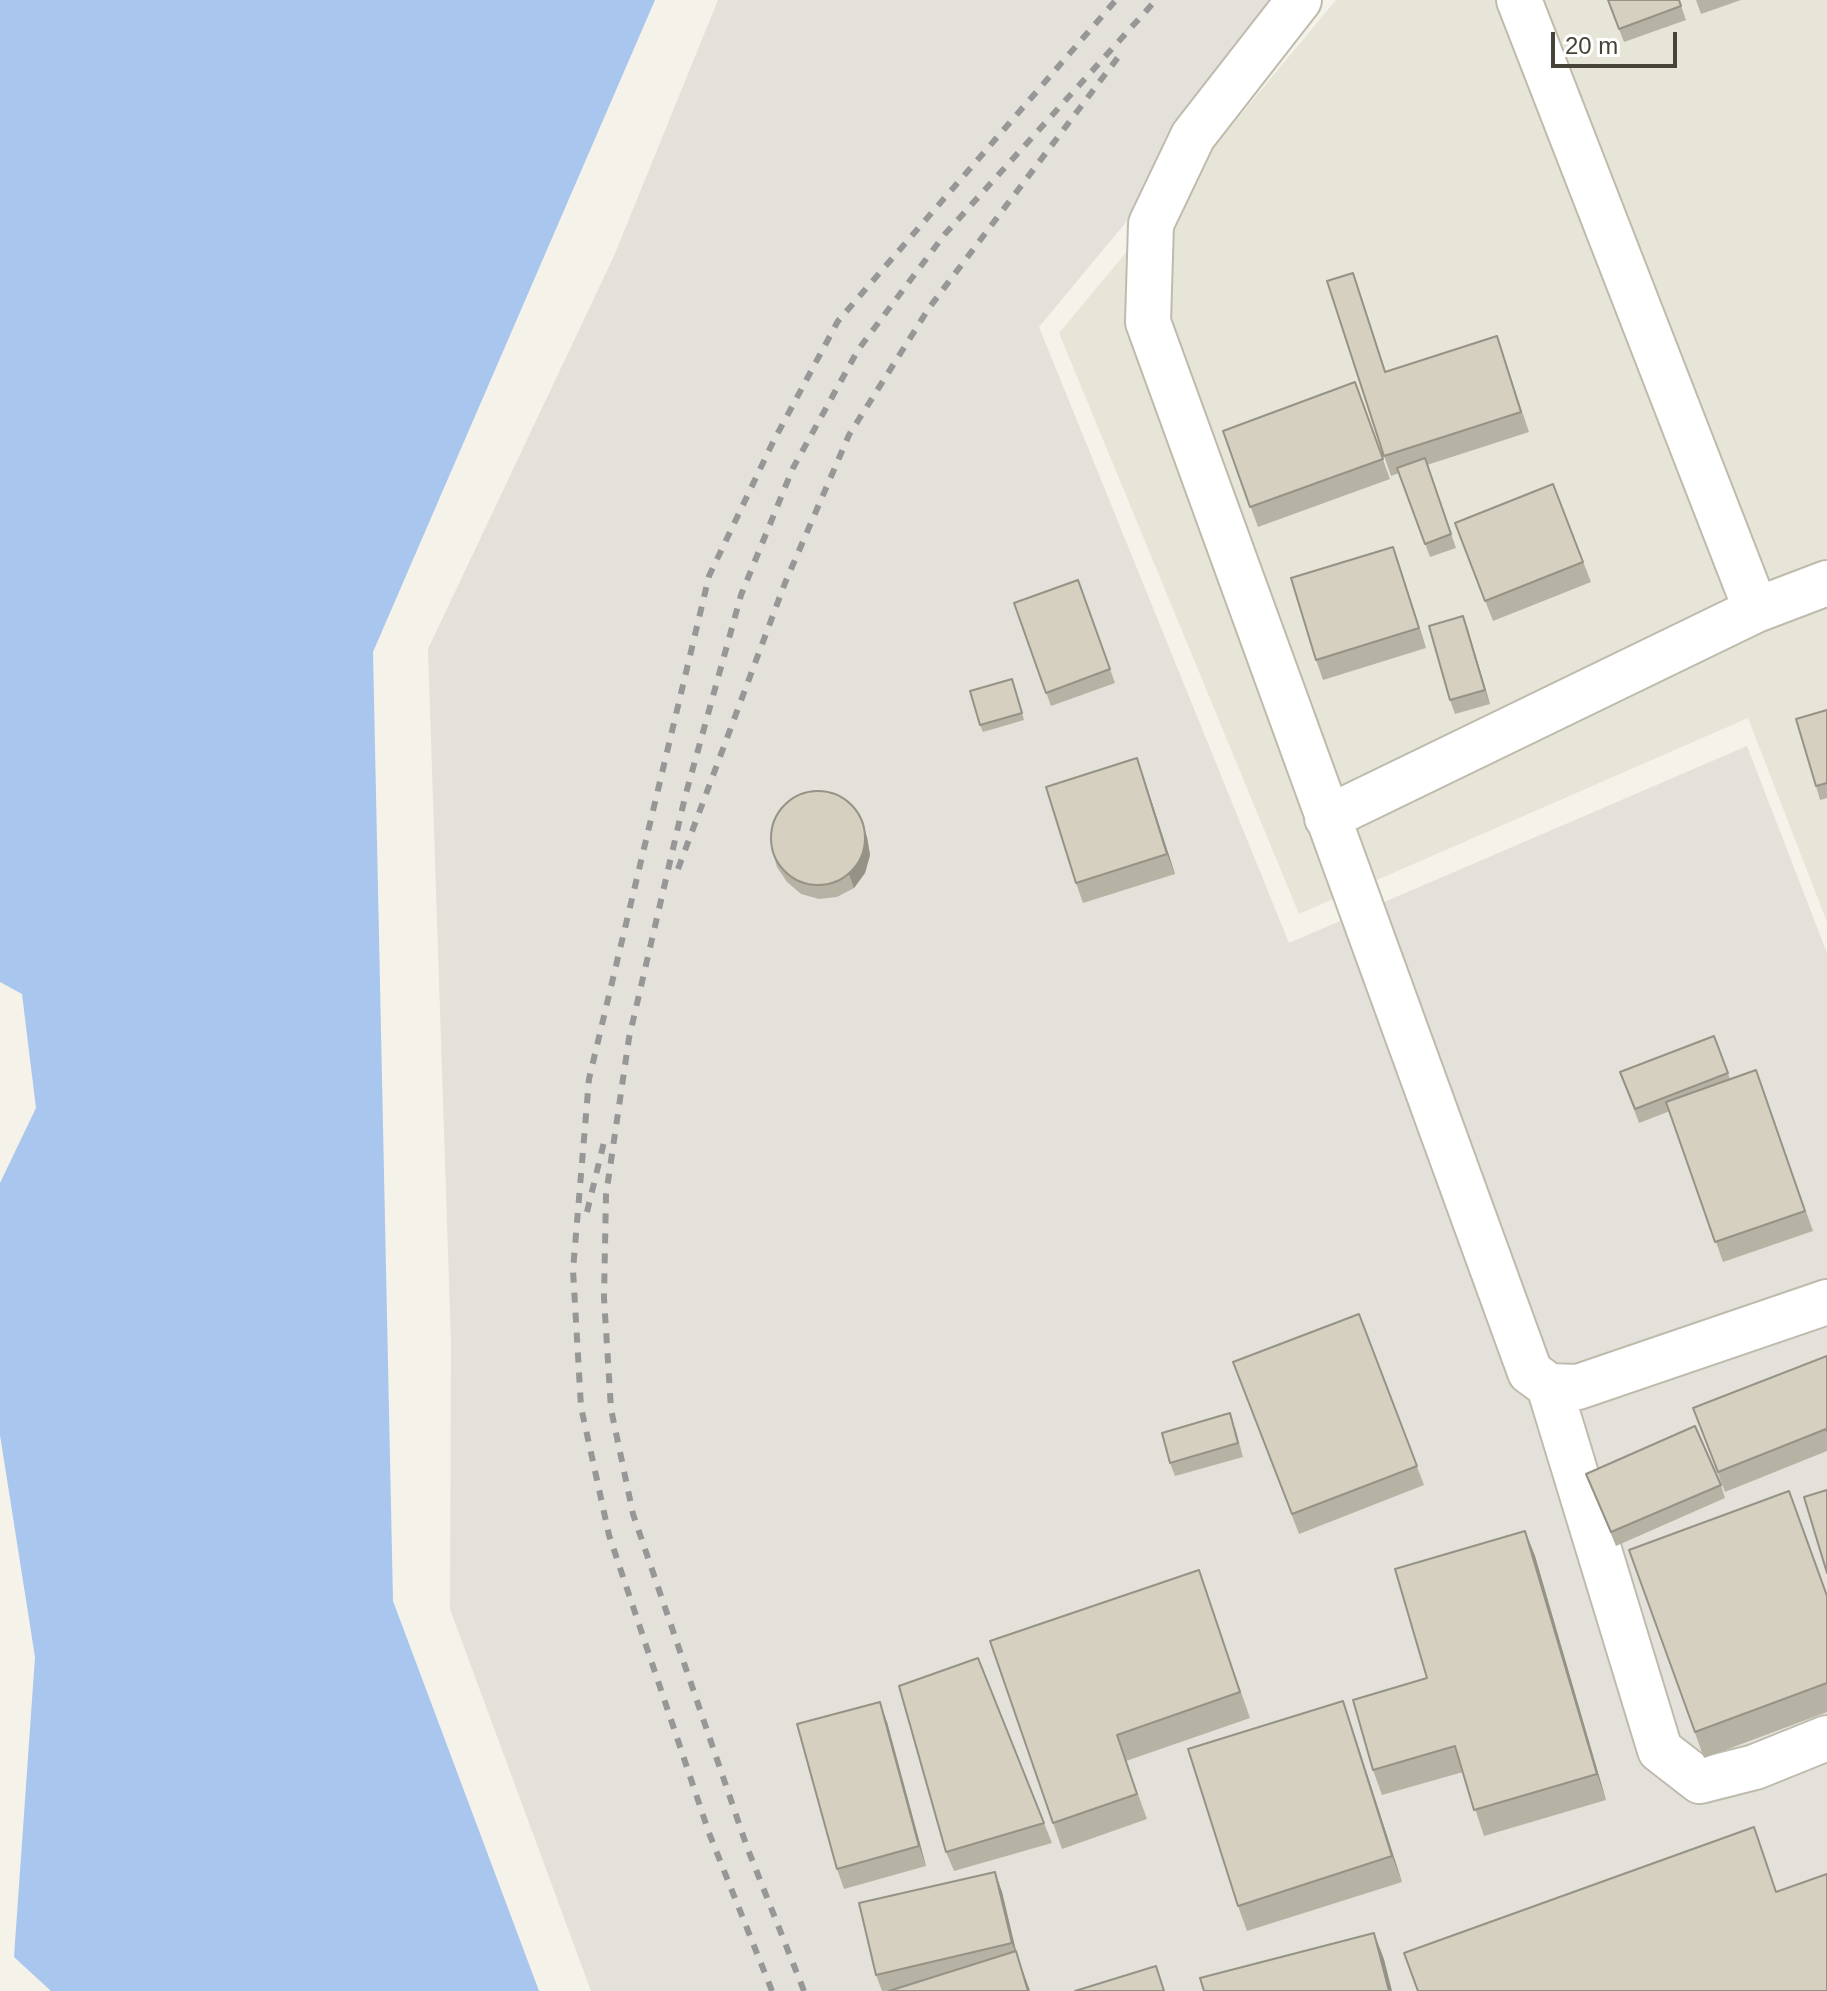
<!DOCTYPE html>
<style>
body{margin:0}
#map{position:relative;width:1827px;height:1991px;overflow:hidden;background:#f4f2e9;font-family:Helvetica,sans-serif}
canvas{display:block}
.scale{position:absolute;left:1551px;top:32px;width:126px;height:36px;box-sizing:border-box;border:4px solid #474337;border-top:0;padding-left:10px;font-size:24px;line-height:28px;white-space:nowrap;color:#474337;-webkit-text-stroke:6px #fff;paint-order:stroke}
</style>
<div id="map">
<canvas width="1827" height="1991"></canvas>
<div class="scale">20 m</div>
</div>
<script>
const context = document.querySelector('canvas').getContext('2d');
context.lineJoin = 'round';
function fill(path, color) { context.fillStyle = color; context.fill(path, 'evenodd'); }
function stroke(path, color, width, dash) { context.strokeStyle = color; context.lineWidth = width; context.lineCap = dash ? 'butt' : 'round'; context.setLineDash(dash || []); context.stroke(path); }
fill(new Path2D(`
 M 1336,0 L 1827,0 L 1827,922 L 1748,718 L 1299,914 L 1059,333 Z`), '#e7e5d7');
fill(new Path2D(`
 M 718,0 L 1298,0 L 1224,104 L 1039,327 L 1289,943 L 1747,746 L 1827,953 L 1827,1991 L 591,1991 L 450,1609 L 451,1342 L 428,649 L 614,256 Z`), '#e3e1da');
fill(new Path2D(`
 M 0,0 L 655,0 L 373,652 L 393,1601 L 539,1991 L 51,1991 L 14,1957 L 35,1657 L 0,1435 L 0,1183 L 36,1108 L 22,994 L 0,982 Z`), '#a8c6ee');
const minor = new Path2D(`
 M 1299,0 L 1193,136 L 1151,224 L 1148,322 L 1530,1372 L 1549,1386 L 1660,1750 L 1700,1781 L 1755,1767 L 1827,1738
 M 1519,0 L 1756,610
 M 1327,818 L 1756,610 L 1827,583
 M 1549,1386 L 1578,1387 L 1827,1302`);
stroke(minor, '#bfbbac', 48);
stroke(minor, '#fff', 44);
stroke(new Path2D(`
 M 678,869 L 785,583 L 849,435 L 929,308 L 1119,56
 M 587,1212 L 604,1142
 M 772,1991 L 709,1833 L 609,1535 L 581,1407 L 573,1270 L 589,1079 L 709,576 L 773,442 L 838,321 L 1116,0
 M 804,1991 L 747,1847 L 633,1514 L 611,1409 L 604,1298 L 606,1195 L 629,1038 L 685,797 L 741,595 L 793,468 L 858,350 L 945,234 L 1156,0`), '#979797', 6, [10, 10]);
fill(new Path2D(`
 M 1608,0 L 1679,0 L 1686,20 L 1624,42 Z
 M 1696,0 L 1741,0 L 1701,14 Z
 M 1360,293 L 1386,372 L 1497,336 L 1529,432 L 1427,465 L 1456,548 L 1430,557 L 1399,473 L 1391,476 L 1384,456 Z
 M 1355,382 L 1390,479 L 1258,527 L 1223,431 Z
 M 1553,484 L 1591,582 L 1493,621 L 1455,523 Z
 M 1400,567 L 1426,648 L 1323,680 L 1316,660 Z
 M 1078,580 L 1115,683 L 1051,706 L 1014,603 Z
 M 1468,630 L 1490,704 L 1455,714 L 1450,700 Z
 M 1012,679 L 1024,720 L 983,732 L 980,725 Z
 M 1827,710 L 1827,798 L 1820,800 L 1816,786 Z
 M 1137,758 L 1175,874 L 1083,903 L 1076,883 Z
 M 862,823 L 867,837 L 870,855 L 865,873 L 854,888 L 837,897 L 819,899 L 801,894 L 787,882 L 777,867 L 773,853 Z
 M 1714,1036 L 1730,1079 L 1756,1070 L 1813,1231 L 1723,1262 L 1670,1111 L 1639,1123 L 1620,1072 Z
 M 1359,1314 L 1424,1485 L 1299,1534 L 1233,1362 Z
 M 1827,1356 L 1827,1451 L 1725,1492 L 1693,1408 Z
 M 1235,1427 L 1243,1457 L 1175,1476 L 1170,1463 Z
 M 1586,1474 L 1721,1485 L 1725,1498 L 1616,1546 Z
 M 1525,1531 L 1535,1556 L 1606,1800 L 1484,1836 L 1463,1772 L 1382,1795 L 1373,1770 L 1427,1678 Z
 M 1629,1550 L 1827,1596 L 1827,1712 L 1704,1758 Z
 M 1199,1570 L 1250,1718 L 1126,1761 L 1147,1819 L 1062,1849 L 1053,1823 Z
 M 1343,1701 L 1402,1882 L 1247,1931 L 1238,1906 Z
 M 887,1722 L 926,1866 L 844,1889 L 837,1869 Z
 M 1044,1823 L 1052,1843 L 954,1871 L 946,1852 Z
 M 995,1872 L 1002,1892 L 1017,1955 L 1030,1991 L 882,1991 L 876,1975 Z`), '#b7b3a4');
fill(new Path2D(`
 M 1393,547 L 1400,567 L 1426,648 L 1419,628 Z
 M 1463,616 L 1468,630 L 1490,704 L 1485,690 Z
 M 1137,758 L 1144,778 L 1175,874 L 1167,854 Z
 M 862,823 L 867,837 L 870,855 L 865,873 L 854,888 L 849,874 Z
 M 1525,1531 L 1535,1556 L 1606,1800 L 1597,1774 Z
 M 1343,1701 L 1352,1727 L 1402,1882 L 1392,1856 Z
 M 880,1702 L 887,1722 L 926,1866 L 919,1846 Z
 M 995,1872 L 1002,1892 L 1017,1955 L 1030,1991 L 1028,1991 L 1012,1943 Z
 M 1374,1933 L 1384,1959 L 1392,1991 L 1389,1991 Z`), '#959286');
const building = new Path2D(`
 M 1608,0 L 1679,0 L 1681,6 L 1619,29 Z
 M 1353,273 L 1385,372 L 1497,336 L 1521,412 L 1384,456 L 1327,281 Z
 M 1355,382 L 1383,459 L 1250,507 L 1223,431 Z
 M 1425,458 L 1451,534 L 1425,544 L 1397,468 Z
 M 1553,484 L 1583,562 L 1485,601 L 1455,523 Z
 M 1393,547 L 1419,628 L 1316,660 L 1291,578 Z
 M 1078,580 L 1110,669 L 1046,693 L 1014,603 Z
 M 1463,616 L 1485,690 L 1450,700 L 1429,626 Z
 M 1012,679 L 1022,713 L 980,725 L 970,691 Z
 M 1827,710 L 1827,783 L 1816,786 L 1796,719 Z
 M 1137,758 L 1167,854 L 1076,883 L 1046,787 Z
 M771 838a47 47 0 1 1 94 0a47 47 0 1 1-94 0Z
 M 1714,1036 L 1728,1073 L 1635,1109 L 1620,1072 Z
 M 1756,1070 L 1805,1211 L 1715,1242 L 1666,1102 Z
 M 1359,1314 L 1417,1466 L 1292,1514 L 1233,1362 Z
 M 1827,1356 L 1827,1431 L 1826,1429 L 1718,1472 L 1693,1408 Z
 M 1230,1413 L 1238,1443 L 1170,1463 L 1162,1433 Z
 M 1695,1426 L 1721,1485 L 1611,1532 L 1586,1474 Z
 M 1827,1490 L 1827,1573 L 1804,1497 Z
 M 1789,1491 L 1827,1596 L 1827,1683 L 1695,1732 L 1629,1550 Z
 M 1525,1531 L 1597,1774 L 1474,1810 L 1455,1746 L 1373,1770 L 1353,1700 L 1427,1678 L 1395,1569 Z
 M 1199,1570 L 1240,1692 L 1117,1735 L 1137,1794 L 1053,1823 L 990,1641 Z
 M 978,1658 L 1044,1823 L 946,1852 L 899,1686 Z
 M 1343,1701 L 1392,1856 L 1238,1906 L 1188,1749 Z
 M 880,1702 L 919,1846 L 837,1869 L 797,1724 Z
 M 1754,1827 L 1776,1892 L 1827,1874 L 1827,1991 L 1418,1991 L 1404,1953 Z
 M 995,1872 L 1012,1943 L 876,1975 L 859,1903 Z
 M 1374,1933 L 1389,1991 L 1204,1991 L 1200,1978 Z
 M 1016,1951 L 1028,1991 L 889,1991 Z
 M 1156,1966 L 1164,1991 L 1075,1991 Z`);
fill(building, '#d5d0bf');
stroke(building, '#959286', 2);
</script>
